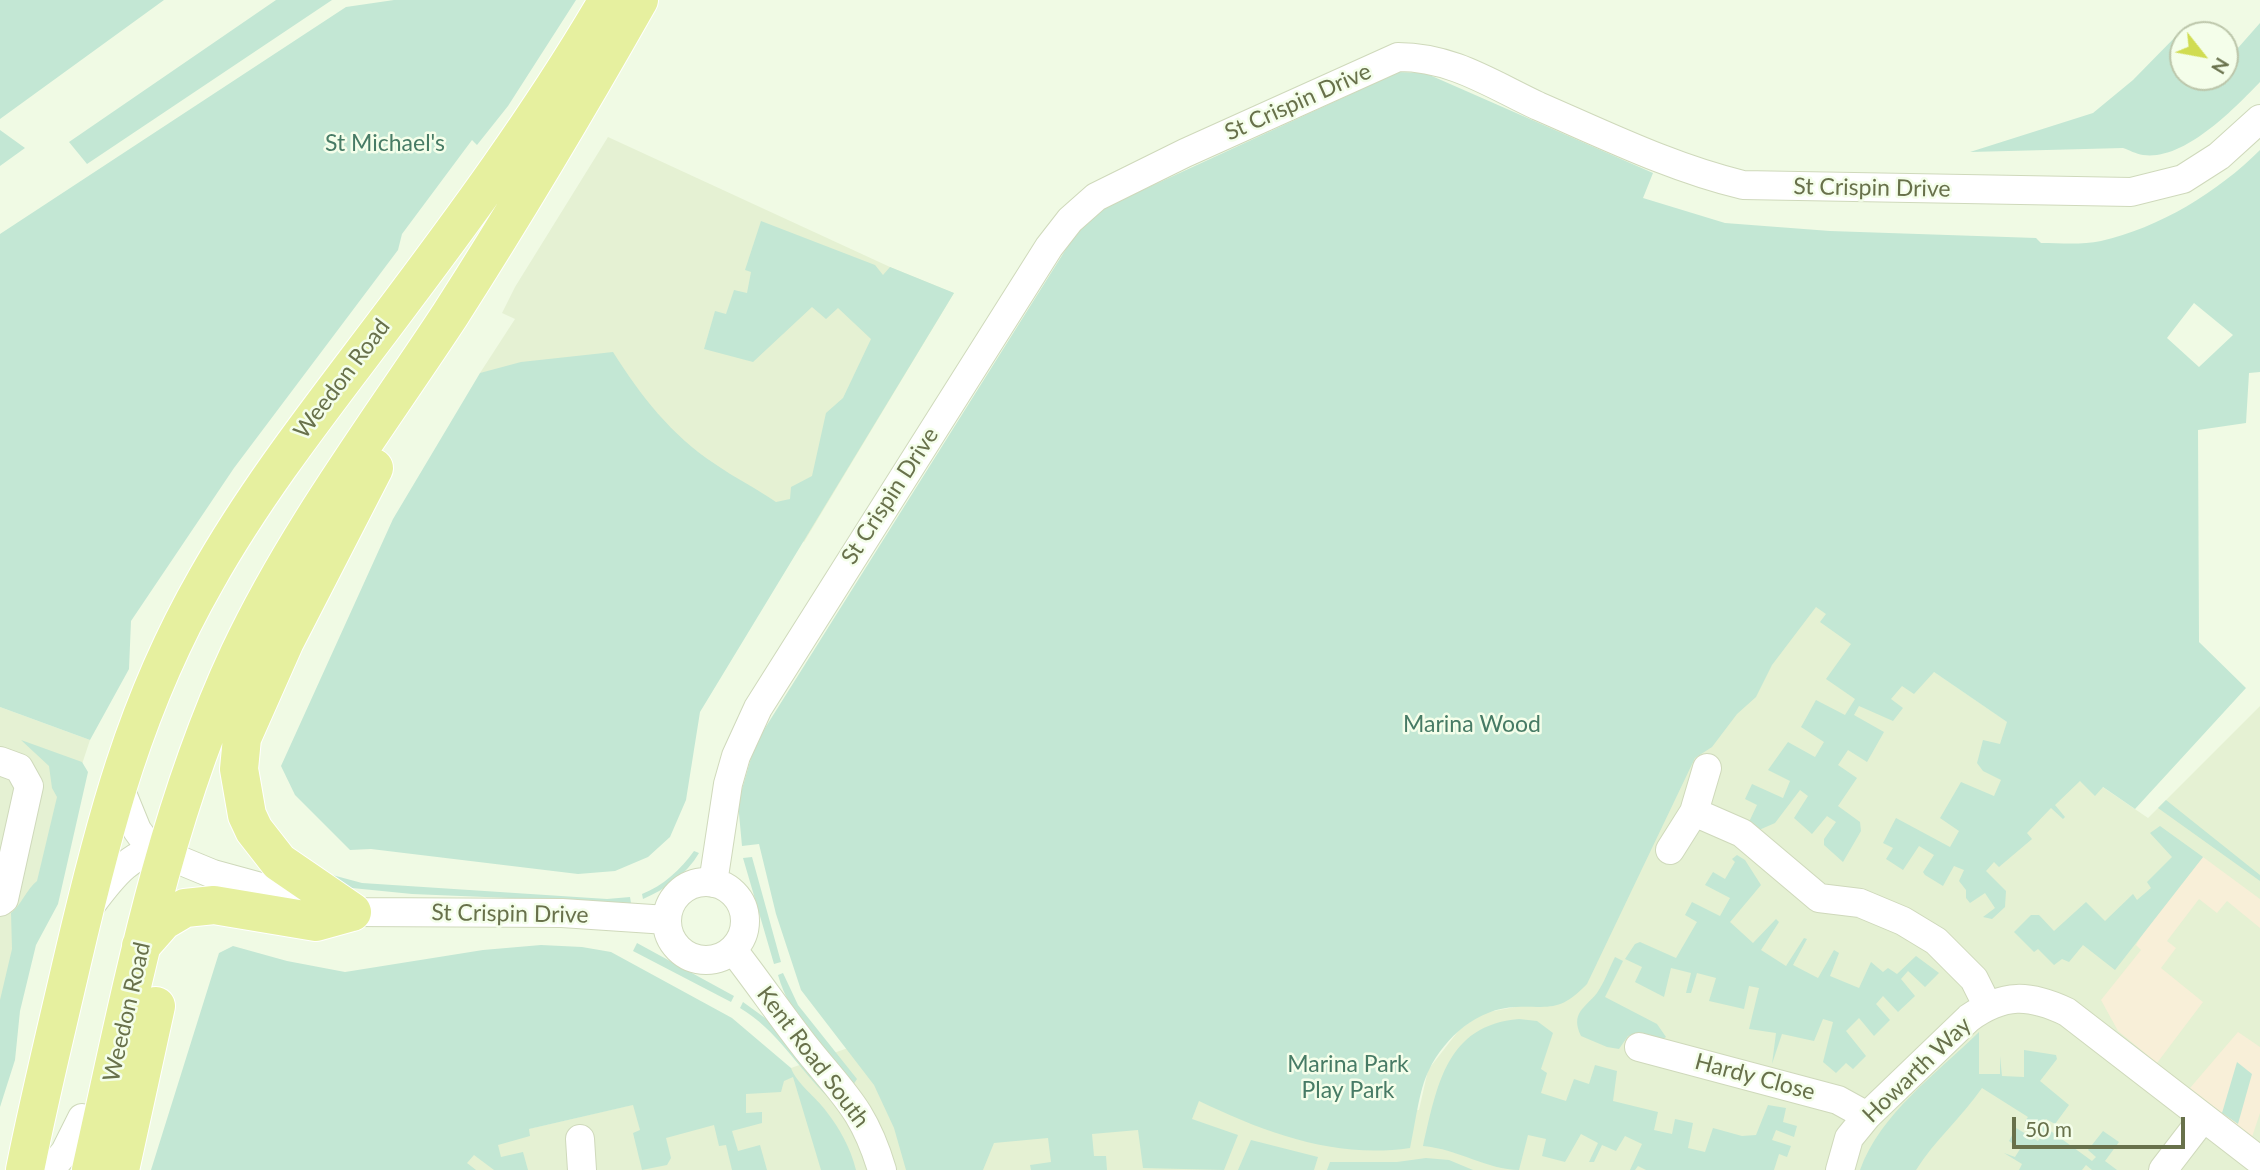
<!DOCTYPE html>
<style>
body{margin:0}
#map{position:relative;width:2260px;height:1170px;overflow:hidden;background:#f0fae4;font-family:Lato,sans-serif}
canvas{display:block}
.north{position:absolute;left:2169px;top:21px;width:70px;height:70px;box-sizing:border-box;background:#f4feea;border:2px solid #bcc6aa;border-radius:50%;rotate:121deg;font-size:19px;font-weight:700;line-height:28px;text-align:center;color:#68714b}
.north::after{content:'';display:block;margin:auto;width:24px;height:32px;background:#d0dc51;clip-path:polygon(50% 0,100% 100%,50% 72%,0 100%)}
.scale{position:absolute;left:2012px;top:1117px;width:173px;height:32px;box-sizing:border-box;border:4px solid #68714b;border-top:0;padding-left:9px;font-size:21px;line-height:24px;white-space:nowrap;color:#68714b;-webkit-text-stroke:5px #f4feea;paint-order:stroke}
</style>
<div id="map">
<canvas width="2260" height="1170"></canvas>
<div class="north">N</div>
<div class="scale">50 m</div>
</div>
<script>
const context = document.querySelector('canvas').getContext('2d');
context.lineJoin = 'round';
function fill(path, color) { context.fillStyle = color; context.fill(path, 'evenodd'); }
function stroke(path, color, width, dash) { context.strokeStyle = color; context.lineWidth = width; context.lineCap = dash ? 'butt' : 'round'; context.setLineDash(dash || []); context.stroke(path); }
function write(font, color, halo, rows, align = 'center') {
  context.font = font + ' Lato,sans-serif'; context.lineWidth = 5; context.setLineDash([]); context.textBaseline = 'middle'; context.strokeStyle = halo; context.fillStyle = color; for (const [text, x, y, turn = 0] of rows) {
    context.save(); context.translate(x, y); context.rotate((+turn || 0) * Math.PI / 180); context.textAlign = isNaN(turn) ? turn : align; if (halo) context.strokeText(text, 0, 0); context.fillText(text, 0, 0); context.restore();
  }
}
fill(new Path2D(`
 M 608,137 L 890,267 L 954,293 L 804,542 L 480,373 L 515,319 L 502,313 L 515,287 Z
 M 1820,594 L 2148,818 L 2260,706 L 2260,1170 L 351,1170 L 791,1068 L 848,1048 L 1114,1089 L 1419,1110 L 1428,1070 L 1459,1030 L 1483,1013 L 1515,1007 L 1614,926 L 1681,763 Z
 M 0,707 L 90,740 L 25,936 L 11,1065 L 0,1107 Z`), '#e5f1d3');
fill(new Path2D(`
 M 2203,857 L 2260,899 L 2260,928 L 2227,901 L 2217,913 L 2199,899 L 2167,941 L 2176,948 L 2161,968 L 2203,1002 L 2157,1063 L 2118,1031 L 2101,1000 L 2141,950 L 2136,945 L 2143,933 Z
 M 2238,1032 L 2260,1047 L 2260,1113 L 2252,1137 L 2190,1088 Z`), '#f8efd8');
fill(new Path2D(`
 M 0,0 L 164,0 L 0,119 Z
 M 276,0 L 332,0 L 87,164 L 69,142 Z
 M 394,0 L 576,0 L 508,106 L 477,145 L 472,140 L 402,234 L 398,250 L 234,468 L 131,621 L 129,669 L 90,740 L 0,707 L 0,234 L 346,7 Z
 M 2260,23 L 2260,82 C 2234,109 2184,161 2143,155 C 2136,154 2129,150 2123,148 L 1970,152 L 2093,113 L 2133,80 L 2183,29 L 2193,35 L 2183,35 L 2183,77 L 2225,77 L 2225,54 L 2230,57 Z
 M 1399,72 L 1425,73 L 1653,173 L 1643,198 L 1725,223 L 1830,231 L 2036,238 L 2041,243 C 2060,243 2082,245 2101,241 C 2159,228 2218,192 2260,150 L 2260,372 L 2249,373 L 2246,423 L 2198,430 L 2199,642 L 2246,688 L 2135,809 L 2103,787 L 2095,796 L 2080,781 L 2055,805 L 2065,817 L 2063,819 L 2051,808 L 2027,833 L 2032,839 L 1999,867 L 1994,862 L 1986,871 L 2006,891 L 2005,907 L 1992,919 L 1983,917 L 1995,908 L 1985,893 L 1970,903 L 1966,898 L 1966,890 L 1959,881 L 1964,870 L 1954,866 L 1943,886 L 1925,875 L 1923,872 L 1934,855 L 1919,846 L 1903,870 L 1886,859 L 1893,848 L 1883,843 L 1896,818 L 1950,847 L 1959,831 L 1940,818 L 1961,782 L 1994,796 L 2001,780 L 1983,771 L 1977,763 L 1983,740 L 2000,744 L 2007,722 L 1934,672 L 1914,694 L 1902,686 L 1891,699 L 1903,708 L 1893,721 L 1859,706 L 1854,715 L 1884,732 L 1867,762 L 1848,750 L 1838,765 L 1857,778 L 1838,806 L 1860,822 L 1861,831 L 1843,862 L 1824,845 L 1824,839 L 1836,822 L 1827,816 L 1812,834 L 1794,818 L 1808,796 L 1800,790 L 1775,823 L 1759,830 L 1749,822 L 1757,805 L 1745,799 L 1752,784 L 1783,798 L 1790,781 L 1768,770 L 1788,742 L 1815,757 L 1824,742 L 1801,727 L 1816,700 L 1845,715 L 1855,699 L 1826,679 L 1851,644 L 1820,622 L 1826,614 L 1816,607 L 1772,665 L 1756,697 L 1737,714 L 1712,747 L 1695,758 L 1587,984 C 1560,1012 1551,1006 1516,1007 C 1478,1008 1445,1037 1429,1070 C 1419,1089 1415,1126 1410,1148 C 1335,1159 1266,1133 1199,1101 L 1192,1119 L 1238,1135 L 1224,1170 L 1143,1168 L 1138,1130 L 1092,1134 L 1094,1156 L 1106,1156 L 1107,1170 L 1031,1170 L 1030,1165 L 1051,1162 L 1048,1138 L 994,1143 L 983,1170 L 906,1170 L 894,1128 L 874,1085 L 801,990 L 776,914 L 759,844 L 742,846 L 738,803 L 755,744 L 1083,222 L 1097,211 ZM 2194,303 L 2233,335 L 2199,367 L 2167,338 Z
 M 0,130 L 25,148 L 0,166 Z
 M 761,221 L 875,265 L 883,275 L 890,267 L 954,293 L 700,712 L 686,800 L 670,837 L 648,857 L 615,871 L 578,874 L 371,849 L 350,850 L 295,795 L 281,766 L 393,519 L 480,373 L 521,362 L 613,352 C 641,396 671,435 715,464 C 735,478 756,488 776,502 L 790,499 L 791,487 L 812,476 L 826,413 L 843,398 L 871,339 L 838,308 L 826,319 L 812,307 L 753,362 L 704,349 L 715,311 L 726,314 L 734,290 L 747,293 L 751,272 L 745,270 Z
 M 21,740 L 82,762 L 88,772 L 58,904 L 36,945 L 20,1011 L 15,1060 L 0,1107 L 0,1000 L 12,949 L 11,913 C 22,904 26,890 37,881 L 57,797 L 52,788 L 49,766 Z
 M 2166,800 L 2260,875 L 2260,881 L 2158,808 Z
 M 2160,826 L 2203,857 L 2115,970 L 2083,945 L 2069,962 L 2062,959 L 2054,965 L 2038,949 L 2034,952 L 2014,932 L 2031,915 L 2039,915 L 2054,931 L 2086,902 L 2105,921 L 2133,894 L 2137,900 L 2151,888 L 2147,882 L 2172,857 L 2150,833 Z
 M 282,843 L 321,872 L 362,883 L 607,899 L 630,897 L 631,903 L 412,894 L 352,888 L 327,882 Z
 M 694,851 L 699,853 C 686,875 666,889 643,899 L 642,894 C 663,886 681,869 694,851 Z
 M 1737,855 L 1745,860 L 1761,885 L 1730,922 L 1753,943 L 1776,919 L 1779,922 L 1761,950 L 1786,966 L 1804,938 L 1807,939 L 1793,965 L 1818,978 L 1834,950 L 1839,953 L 1830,976 L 1859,988 L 1871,962 L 1883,972 L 1888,968 L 1897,974 L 1916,956 L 1939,973 L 1925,987 L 1908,971 L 1901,979 L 1915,996 L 1898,1012 L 1883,996 L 1876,1004 L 1890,1020 L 1874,1036 L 1859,1018 L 1846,1031 L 1866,1056 L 1853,1069 L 1846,1063 L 1836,1073 L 1823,1062 L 1833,1022 L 1823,1019 L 1814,1041 L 1782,1034 L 1772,1064 L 1776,1033 L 1749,1029 L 1759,988 L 1749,986 L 1744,1009 L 1709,1001 L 1716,978 L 1697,973 L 1691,993 L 1686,993 L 1691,973 L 1671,968 L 1664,997 L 1635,982 L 1642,967 L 1625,959 L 1635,944 L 1640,942 L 1676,958 L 1697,922 L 1685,915 L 1692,902 L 1720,916 L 1730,898 L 1705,885 L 1713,872 L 1725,879 L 1735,862 L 1732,859 Z
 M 752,857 L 781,962 L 774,964 L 743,858 Z
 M 637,943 L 734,996 L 731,1002 L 633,951 Z
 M 541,945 L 582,947 L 611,952 L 732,1018 L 791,1068 C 796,1083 816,1097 826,1111 C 840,1129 850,1147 856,1170 L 821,1170 L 793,1077 L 784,1081 L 781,1092 L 746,1094 L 746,1113 L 762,1112 L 762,1123 L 732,1131 L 738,1151 L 760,1145 L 767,1170 L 732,1170 L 726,1145 L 719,1146 L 714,1125 L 666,1138 L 671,1158 L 667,1165 L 642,1170 L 633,1133 L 640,1130 L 633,1105 L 529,1129 L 530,1136 L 498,1145 L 501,1157 L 523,1152 L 528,1170 L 494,1170 L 474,1155 L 467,1163 L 476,1170 L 151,1170 L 219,953 L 233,946 L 287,961 L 345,972 L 483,950 Z
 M 1615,957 L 1623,961 L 1605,997 L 1657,1024 L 1666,1037 L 1662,1040 L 1637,1034 L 1628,1036 L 1619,1049 L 1607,1047 L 1581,1036 C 1570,1013 1585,1008 1597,993 C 1604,983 1609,969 1615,957 Z
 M 783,973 L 798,1005 L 857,1079 L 853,1085 C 825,1051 790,1018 778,975 Z
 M 743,1002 L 772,1023 L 830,1095 L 828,1097 C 798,1068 776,1029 740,1008 Z
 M 1519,1019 L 1537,1021 L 1553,1033 L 1541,1069 L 1547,1073 L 1541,1093 L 1566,1101 L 1574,1079 L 1589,1084 L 1595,1065 L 1617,1071 L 1613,1101 L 1658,1112 L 1654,1130 L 1672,1134 L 1675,1119 L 1693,1123 L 1688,1148 L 1705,1152 L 1713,1128 L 1742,1136 L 1756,1135 L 1768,1105 L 1786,1108 L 1783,1122 L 1797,1126 L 1794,1137 L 1776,1130 L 1772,1140 L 1791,1146 L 1787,1157 L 1779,1154 L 1774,1170 L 1646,1170 L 1638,1166 L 1635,1170 L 1630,1170 L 1642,1144 L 1625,1136 L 1616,1151 L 1602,1145 L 1594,1162 L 1589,1162 L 1598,1143 L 1581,1134 L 1565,1162 L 1542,1156 L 1546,1139 L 1528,1135 L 1519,1170 C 1488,1170 1458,1149 1423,1146 C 1437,1086 1446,1025 1519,1019 Z
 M 1979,1032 L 1979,1074 L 2000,1074 L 2000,1056 L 2002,1076 L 2024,1077 L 2024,1050 L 2056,1055 L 2057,1059 L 2040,1081 L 2069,1105 L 2055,1124 L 2046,1119 L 2041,1124 L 2092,1161 L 2096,1157 L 2088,1150 L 2103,1131 L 2119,1142 L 2105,1161 L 2117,1170 L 2092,1170 L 2086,1165 L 2082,1170 L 2019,1170 L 2022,1164 L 2004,1153 L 2015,1157 L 2020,1149 L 2009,1141 L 2016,1128 L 2038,1141 L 2044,1132 L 2025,1121 L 2028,1117 L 1982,1088 C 1962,1117 1935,1140 1916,1170 L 1860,1170 C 1880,1114 1937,1073 1979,1032 Z
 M 2237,1062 L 2252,1074 L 2238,1124 L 2222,1113 Z
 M 1251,1140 L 1318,1157 L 1314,1170 L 1238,1170 Z
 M 1426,1158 L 1449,1160 L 1473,1170 L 1327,1170 L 1330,1162 L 1397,1162 Z`), '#c3e7d4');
const street = new Path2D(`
 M 0,761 L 19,768 L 29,786 L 4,899 L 0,902
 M 117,781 L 137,830 L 150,848 L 213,874 L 352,912 L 562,913 L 667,920
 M 1694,812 L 1742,833 L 1819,898 L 1860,903 L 1903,921 L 1936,941 L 1974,979 L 1987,1005
 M 1670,850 L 1694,812 L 1707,768
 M667 921a39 39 0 1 1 78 0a39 39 0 1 1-78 0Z
 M 713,883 L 728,784 L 736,756 L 758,708 L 1049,247 L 1070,220 L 1096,197 L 1185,153 L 1398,57 C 1452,57 1491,84 1538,106 C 1605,135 1672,168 1743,185 L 2131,192 L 2183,179 L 2219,156 L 2260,119
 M 91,905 C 111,878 133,848 170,848
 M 733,950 C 758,982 781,1016 807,1049 C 844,1095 864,1110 882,1170
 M 1639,1047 L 1838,1100 L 1867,1116
 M 580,1139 L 582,1170
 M 50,1170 L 65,1152 L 82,1118
 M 1840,1170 L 1849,1138 L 1867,1116 L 1969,1018 C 2004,993 2029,994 2067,1012 L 2260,1161
 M 2163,1170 L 2203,1118`);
const highway = new Path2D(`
 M 352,912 L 279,862 L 254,830 L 247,815 L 239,769 L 242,738 L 285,641 L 374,468
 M 141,946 L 163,921 L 185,908 L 214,905 L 316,922 L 352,912
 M 25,1170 C 39,1100 56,1031 72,962 C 104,825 135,704 206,580 C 256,491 319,411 381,329 C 461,223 541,115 608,0
 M 91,1170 C 130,996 163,817 239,654 C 296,533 377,426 450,315 C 516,212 579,106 639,0
 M 120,1170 L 156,1006`);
stroke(street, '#cfd9bb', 30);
stroke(highway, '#fff', 40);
stroke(street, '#fff', 28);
stroke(highway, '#e6f09f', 38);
write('23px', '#68714b', '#f4feea', [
 ["St Crispin Drive",1298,102,-24],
 ["St Crispin Drive",1872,188,1],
 ["Weedon Road",342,379,-53],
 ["St Crispin Drive",890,496,-57],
 ["St Crispin Drive",510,914,1],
 ["Weedon Road",127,1012,-77],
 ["Kent Road South",813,1057,53],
 ["Howarth Way",1917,1070,-44],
 ["Hardy Close",1755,1077,15]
]);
write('23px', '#477b65', '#f4feea', [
 ["St Michael's",385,144],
 ["Marina Wood",1472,725],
 ["Marina Park",1348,1065],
 ["Play Park",1348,1091]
]);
</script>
